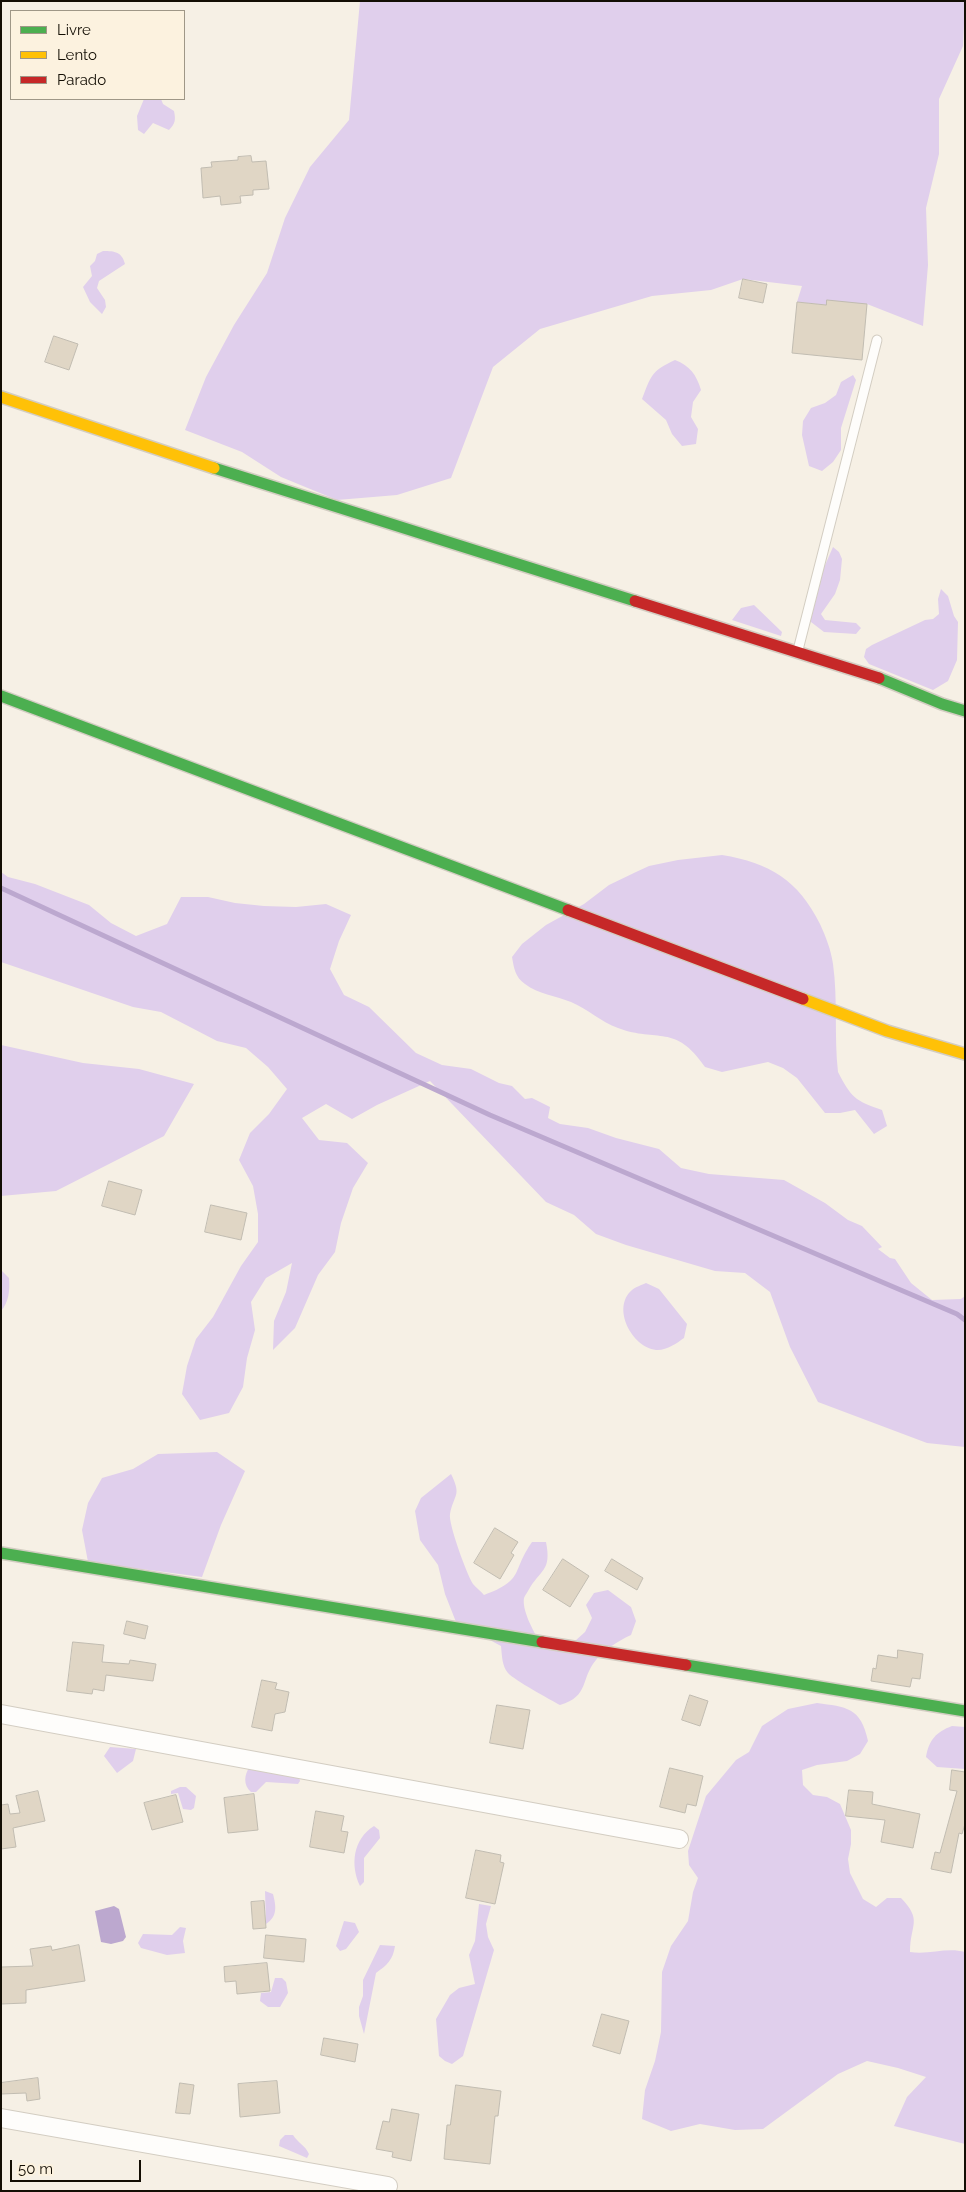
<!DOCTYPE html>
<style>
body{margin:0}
#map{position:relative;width:966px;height:2192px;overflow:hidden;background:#f6f0e5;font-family:Raleway,sans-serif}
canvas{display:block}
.frame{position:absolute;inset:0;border:2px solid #130e04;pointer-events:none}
.legend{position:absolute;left:10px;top:10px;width:175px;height:90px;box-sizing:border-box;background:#fcf2df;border:1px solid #9f9787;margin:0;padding:6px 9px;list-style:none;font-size:15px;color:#130e04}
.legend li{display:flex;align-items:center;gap:10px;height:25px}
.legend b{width:25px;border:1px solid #9f9787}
.scale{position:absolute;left:10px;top:2160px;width:131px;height:22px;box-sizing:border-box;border:2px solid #130e04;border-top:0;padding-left:6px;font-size:15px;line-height:18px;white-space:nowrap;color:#130e04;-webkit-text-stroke:4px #fcf2df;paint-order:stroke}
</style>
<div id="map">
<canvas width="966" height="2192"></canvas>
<div class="frame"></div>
<ul class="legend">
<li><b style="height:6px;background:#4caf50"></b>Livre</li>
<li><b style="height:6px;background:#ffc107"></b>Lento</li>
<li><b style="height:6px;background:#c62828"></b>Parado</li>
</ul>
<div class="scale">50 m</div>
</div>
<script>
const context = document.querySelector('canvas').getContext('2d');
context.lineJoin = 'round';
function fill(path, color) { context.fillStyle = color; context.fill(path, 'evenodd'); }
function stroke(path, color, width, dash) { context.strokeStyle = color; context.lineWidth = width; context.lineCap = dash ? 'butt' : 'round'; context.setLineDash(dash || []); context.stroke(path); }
fill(new Path2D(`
 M 360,1 L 965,1 L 963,46 L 939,99 L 939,154 L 926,208 L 928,265 L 923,326 L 867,304 L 826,305 L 797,302 L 802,286 L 743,279 L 711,290 L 652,296 L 540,329 L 493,367 L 451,478 L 397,495 L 337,500 L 281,477 L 242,452 L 185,430 L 206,377 L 234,325 L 267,273 L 285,218 L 310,167 L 349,120 Z
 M 144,99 L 161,99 L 163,104 L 174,111 C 176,120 175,124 169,130 L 153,123 L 144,134 L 138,130 L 137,116 Z
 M 103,251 C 115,251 122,252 125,264 L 99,281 L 97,288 L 105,300 L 106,307 L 102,314 L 90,302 L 83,287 L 92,276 L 90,266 L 95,261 L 97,254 Z
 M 675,360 C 690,366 696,374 701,390 L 693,402 L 691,417 L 698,429 L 696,444 L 682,446 L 672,434 L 666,420 L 642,399 C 651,376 651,371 675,360 Z
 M 853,375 L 856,380 L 841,428 L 841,450 L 833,462 L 822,471 L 809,466 L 802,435 L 803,421 L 811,408 L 825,403 L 836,395 L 841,382 Z
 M 833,547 L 839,552 L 842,559 L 840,580 L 835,594 L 821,614 L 825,620 L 856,623 L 861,628 L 856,634 L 824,632 L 811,622 L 809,615 L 819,579 Z
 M 941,589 L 948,596 L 954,616 L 958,622 L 957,660 L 948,681 L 933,690 L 869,664 L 864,657 L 866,649 L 872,645 L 925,620 L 933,619 L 939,614 L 938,599 Z
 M 754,605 L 782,632 L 781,636 L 732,620 L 741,608 Z
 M 722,855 C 770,863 798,880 820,924 C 826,937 831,950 833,964 C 838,1000 834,1036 838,1072 C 851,1097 855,1101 882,1110 L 887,1126 L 874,1134 L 855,1110 L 840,1113 L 825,1113 L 797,1078 L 783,1068 L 768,1062 L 722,1072 L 705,1067 C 675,1023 658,1043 618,1028 C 601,1022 588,1009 571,1002 C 556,996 538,994 525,984 C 515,977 514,968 512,957 L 522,944 L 546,925 L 584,904 L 609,885 L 636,872 L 649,866 L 678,860 Z
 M 1,872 L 8,877 L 35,884 L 89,905 L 111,923 L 136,936 L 167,924 L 181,897 L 208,897 L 235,903 L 264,906 L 296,907 L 326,904 L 351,915 L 339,941 L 330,969 L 344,995 L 369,1007 L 416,1053 L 442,1065 L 471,1069 L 499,1083 L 512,1086 L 525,1099 L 532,1098 L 550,1107 L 548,1118 L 560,1124 L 588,1128 L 616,1138 L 659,1149 L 681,1168 L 709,1174 L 784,1180 L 825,1203 L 848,1220 L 862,1226 L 882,1247 L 878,1249 L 890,1258 L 895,1259 L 911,1283 L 932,1300 L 961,1299 L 965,1296 L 965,1447 L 927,1443 L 818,1402 L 790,1347 L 770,1292 L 745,1273 L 715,1271 L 626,1245 L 596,1234 L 574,1215 L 546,1202 L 430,1081 L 377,1105 L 352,1119 L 326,1104 L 302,1118 L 319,1140 L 347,1143 L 368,1163 L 353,1188 L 341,1223 L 335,1252 L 318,1275 L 295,1328 L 273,1350 L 274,1321 L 286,1292 L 292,1263 L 266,1278 L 251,1302 L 255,1330 L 247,1358 L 243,1387 L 229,1413 L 200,1420 L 182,1394 L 187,1366 L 196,1339 L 213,1317 L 241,1266 L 258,1242 L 258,1214 L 253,1186 L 239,1160 L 250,1133 L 269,1114 L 287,1089 L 268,1067 L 246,1048 L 217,1041 L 161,1012 L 133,1007 L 1,962 Z
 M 1,1045 L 83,1063 L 139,1069 L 194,1084 L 164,1136 L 56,1191 L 1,1196 Z
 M 1,1270 L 9,1278 C 10,1290 9,1302 1,1311 Z
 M 646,1283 L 659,1289 L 687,1324 L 684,1338 C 677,1343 666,1351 656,1350 C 632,1347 611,1308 632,1290 C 635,1287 642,1285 646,1283 Z
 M 217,1452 L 245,1471 L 221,1525 L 202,1577 L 88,1562 L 82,1530 L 88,1503 L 102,1478 L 133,1469 L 158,1454 Z
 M 451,1474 C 462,1496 454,1494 450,1514 C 448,1523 467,1575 473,1584 C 476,1588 481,1591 484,1595 C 525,1580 511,1572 532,1542 L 546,1542 C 552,1572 540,1569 528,1591 C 527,1593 525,1595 524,1598 C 522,1610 532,1628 538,1639 L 575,1641 L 585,1632 L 592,1618 L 586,1605 L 594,1593 L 608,1590 L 631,1607 L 636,1621 L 631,1635 C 618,1641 605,1649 596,1660 C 580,1679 590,1696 560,1705 C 551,1700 514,1680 508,1673 C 502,1666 502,1656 501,1646 L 456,1622 L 445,1594 L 438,1565 L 420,1540 L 415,1511 L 421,1498 Z
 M 817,1703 C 846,1707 861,1707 868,1741 L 860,1754 L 847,1761 L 817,1765 L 802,1770 L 803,1785 L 813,1795 L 827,1797 L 840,1804 L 851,1830 L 851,1844 L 848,1859 L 850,1873 L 863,1899 L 876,1907 L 887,1898 L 901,1898 C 923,1921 910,1924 910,1952 C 929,1955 947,1947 965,1952 L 965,2144 L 894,2126 L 907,2097 L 926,2077 L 898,2068 L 867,2061 L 838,2074 L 763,2129 L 735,2130 L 700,2124 L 671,2131 L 642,2119 L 645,2090 L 655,2061 L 661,2032 L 662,1972 L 671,1946 L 688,1921 L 693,1892 L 698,1878 L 689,1865 L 688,1851 L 706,1796 L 736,1760 L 749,1752 L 762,1726 L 788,1709 Z
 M 952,1726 L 965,1727 L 965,1769 L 937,1767 L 926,1757 C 929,1740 936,1732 952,1726 Z
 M 110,1747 L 136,1749 L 133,1761 L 117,1773 L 104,1756 Z
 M 250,1766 L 299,1777 L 300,1781 L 298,1784 L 266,1782 L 256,1792 L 251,1792 C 243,1785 244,1775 250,1766 Z
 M 180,1787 L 186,1787 L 196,1796 L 194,1808 L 191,1810 L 183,1809 L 178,1793 L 171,1794 L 171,1791 Z
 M 374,1826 L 379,1830 L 380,1838 L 364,1858 L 364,1882 L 360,1886 C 350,1865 353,1839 374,1826 Z
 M 265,1891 L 273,1894 C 276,1906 278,1916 266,1924 Z
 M 479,1904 L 491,1906 L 486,1924 L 488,1937 L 494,1950 L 463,2056 L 452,2064 L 445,2061 L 439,2056 L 436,2019 L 450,1995 L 459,1988 L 475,1984 L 469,1955 L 475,1941 Z
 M 344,1921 L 355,1923 L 359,1932 L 346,1949 L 340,1951 L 336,1946 Z
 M 180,1927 L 186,1928 L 183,1941 L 185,1953 L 167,1955 L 141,1948 L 138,1943 L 143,1934 L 172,1935 Z
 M 380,1945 L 395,1946 C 393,1960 387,1965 376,1973 L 364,2034 L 359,2016 L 359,2007 L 363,1996 L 363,1980 Z
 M 275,1978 L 282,1978 L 286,1982 L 288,1993 L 280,2007 L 268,2007 L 260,2001 L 261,1993 L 271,1992 Z
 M 285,2135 L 293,2135 C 298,2143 305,2145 309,2154 L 307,2158 L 279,2146 L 280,2140 Z`), '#e0cfec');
fill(new Path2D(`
 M 114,1906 L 119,1909 L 126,1937 L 123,1941 L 111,1944 L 101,1942 L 95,1911 Z`), '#bca8cf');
stroke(new Path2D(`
 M 1,888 L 490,1115 L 957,1314 L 965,1320`), '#bca8cf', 5);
const building = new Path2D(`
 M 251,156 L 252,162 L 266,161 L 269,189 L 253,190 L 253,195 L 240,196 L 241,203 L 221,205 L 220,196 L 203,198 L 201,168 L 212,167 L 211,162 L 238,160 L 238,157 Z
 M 743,279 L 767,284 L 763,303 L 739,298 Z
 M 827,300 L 867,304 L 862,360 L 792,353 L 797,302 L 826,305 Z
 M 54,336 L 78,344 L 69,370 L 45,362 Z
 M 109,1181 L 142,1190 L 135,1215 L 102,1206 Z
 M 211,1205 L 247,1213 L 241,1240 L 205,1232 Z
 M 495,1528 L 518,1542 L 511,1553 L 514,1555 L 500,1579 L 474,1563 Z
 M 563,1559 L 589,1576 L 570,1607 L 543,1590 Z
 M 612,1559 L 643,1578 L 637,1590 L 605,1571 Z
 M 127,1621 L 148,1626 L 145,1639 L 124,1634 Z
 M 73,1642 L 104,1645 L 102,1662 L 129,1664 L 130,1660 L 156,1664 L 153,1681 L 106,1675 L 104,1691 L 93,1689 L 92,1694 L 67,1691 Z
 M 898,1650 L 923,1654 L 920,1679 L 912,1678 L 910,1687 L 871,1681 L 873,1668 L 876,1669 L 878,1655 L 897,1658 Z
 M 262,1680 L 277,1683 L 275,1689 L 289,1692 L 285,1712 L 275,1714 L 272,1731 L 252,1727 Z
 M 690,1695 L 708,1701 L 700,1726 L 682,1720 Z
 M 497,1705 L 530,1710 L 523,1749 L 490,1743 Z
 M 670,1768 L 703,1776 L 696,1806 L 687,1804 L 685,1813 L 660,1807 Z
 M 952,1770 L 965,1772 L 965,1824 L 962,1834 L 959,1833 L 951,1873 L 931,1869 L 935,1852 L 940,1853 L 957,1791 L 950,1790 Z
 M 849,1790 L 873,1792 L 872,1804 L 920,1814 L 913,1848 L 881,1842 L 885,1820 L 846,1816 Z
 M 38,1791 L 45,1821 L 13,1828 L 16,1847 L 1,1849 L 1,1805 L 8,1804 L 10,1814 L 20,1813 L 16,1796 Z
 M 254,1794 L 258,1830 L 228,1833 L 224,1798 Z
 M 176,1795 L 183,1822 L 152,1830 L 144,1803 Z
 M 316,1811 L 344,1816 L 341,1831 L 348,1832 L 344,1853 L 310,1847 Z
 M 476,1850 L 501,1855 L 500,1862 L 504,1863 L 495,1904 L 466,1898 Z
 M 264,1901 L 266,1928 L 253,1929 L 251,1902 Z
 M 266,1935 L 306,1939 L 304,1962 L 264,1958 Z
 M 79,1945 L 85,1981 L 26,1990 L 26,2003 L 1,2004 L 1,1967 L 33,1966 L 30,1949 L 51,1946 L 52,1950 Z
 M 267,1963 L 270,1991 L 237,1994 L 236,1981 L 225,1982 L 224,1967 Z
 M 602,2014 L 629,2021 L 620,2054 L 593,2046 Z
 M 324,2038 L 358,2044 L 355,2062 L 321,2055 Z
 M 38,2078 L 40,2099 L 27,2101 L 26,2093 L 1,2094 L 1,2083 Z
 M 277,2081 L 280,2113 L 240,2117 L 238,2084 Z
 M 180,2083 L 194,2085 L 190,2114 L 176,2113 Z
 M 456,2085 L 501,2091 L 498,2116 L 495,2116 L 490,2164 L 444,2159 L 447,2125 L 450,2125 Z
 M 392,2109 L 419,2114 L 411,2161 L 392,2157 L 393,2152 L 376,2149 L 383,2121 L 389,2122 Z`);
fill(building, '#e0d6c5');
stroke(building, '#c1bcb1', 1);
const lane = new Path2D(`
 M 798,650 L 877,340`);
const street = new Path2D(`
 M 1,1714 L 679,1839
 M 1,2118 L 388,2186`);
const fast = new Path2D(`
 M 214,468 L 635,601
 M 879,678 L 942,704 L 965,711
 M 1,696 L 568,910
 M 1,1553 L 542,1642
 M 686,1665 L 965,1711`);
const slow = new Path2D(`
 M 1,397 L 214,468
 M 803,999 L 887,1031 L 965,1054`);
const jam = new Path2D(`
 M 635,601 L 879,678
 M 568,910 L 803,999
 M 542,1642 L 686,1665`);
stroke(lane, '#d3cdc2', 11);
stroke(street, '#d3cdc2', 20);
stroke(fast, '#d3cdc2', 14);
stroke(slow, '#d3cdc2', 14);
stroke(jam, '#d3cdc2', 14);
stroke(lane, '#fefdfb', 9);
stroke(street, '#fefdfb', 18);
stroke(fast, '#4caf50', 11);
stroke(slow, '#ffc107', 11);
stroke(jam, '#c62828', 11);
</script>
